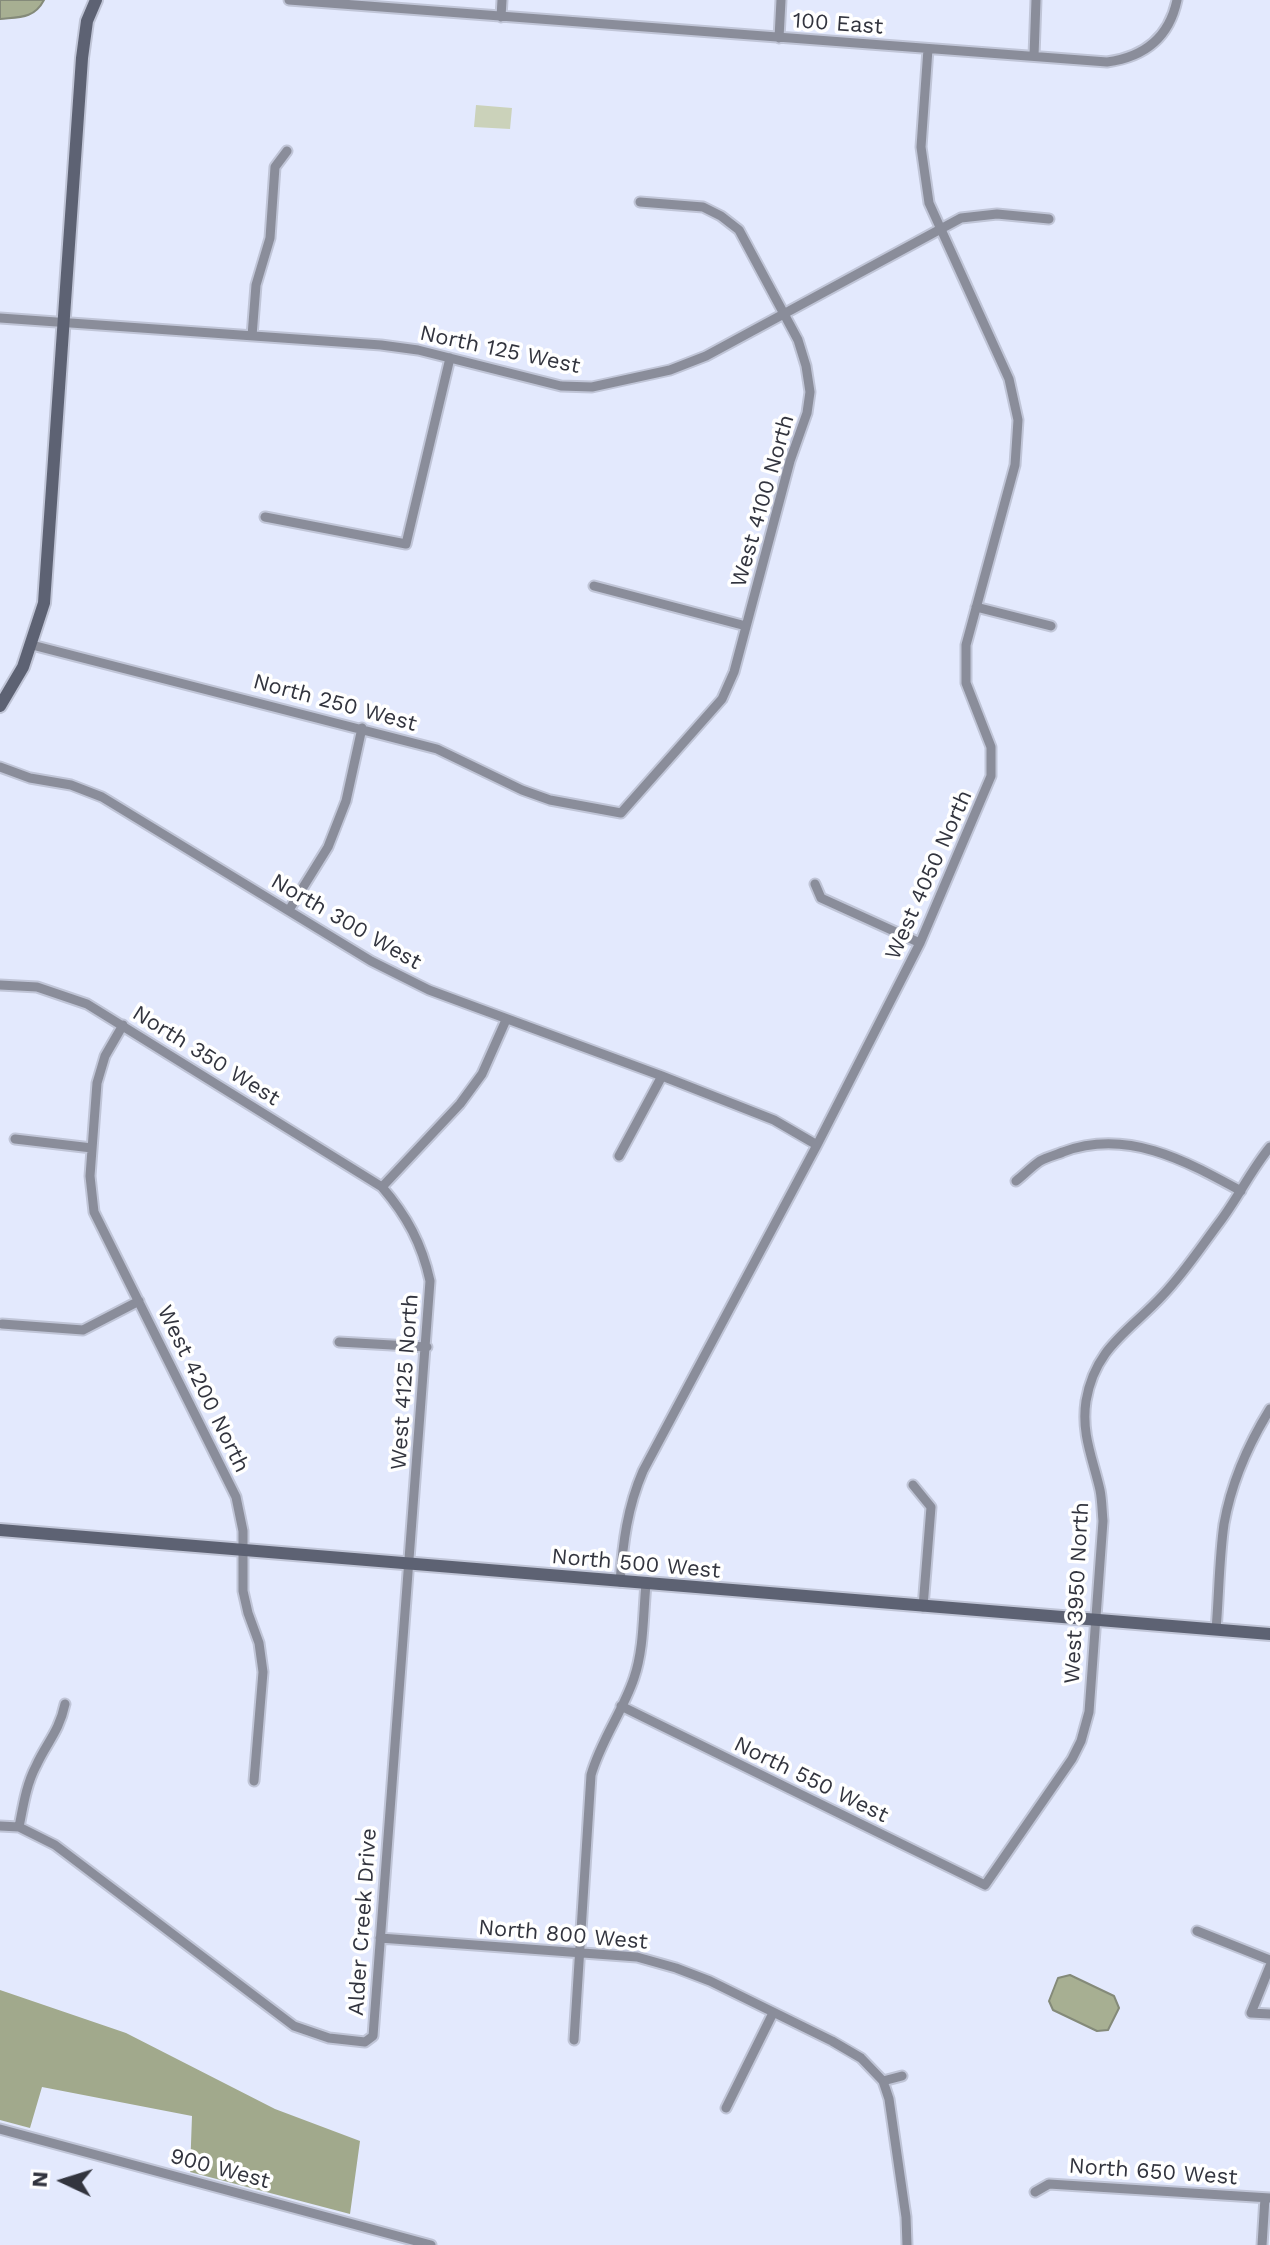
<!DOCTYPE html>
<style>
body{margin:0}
#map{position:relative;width:1270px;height:2245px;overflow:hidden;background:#e3e9fd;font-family:"Work Sans",sans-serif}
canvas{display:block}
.north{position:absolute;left:24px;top:2141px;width:80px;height:80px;-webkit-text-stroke:6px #fff;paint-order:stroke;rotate:274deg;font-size:22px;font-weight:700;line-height:32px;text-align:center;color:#32343e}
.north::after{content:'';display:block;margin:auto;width:28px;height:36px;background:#32343e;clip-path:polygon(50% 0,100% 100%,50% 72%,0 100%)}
</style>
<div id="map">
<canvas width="1270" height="2245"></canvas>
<div class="north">N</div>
</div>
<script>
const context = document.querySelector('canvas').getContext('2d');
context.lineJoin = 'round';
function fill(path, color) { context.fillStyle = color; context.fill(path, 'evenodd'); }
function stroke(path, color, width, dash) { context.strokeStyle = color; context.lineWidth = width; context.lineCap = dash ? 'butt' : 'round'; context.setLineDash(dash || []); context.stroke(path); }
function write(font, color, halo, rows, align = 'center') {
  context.font = font + ' "Work Sans",sans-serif'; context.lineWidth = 7; context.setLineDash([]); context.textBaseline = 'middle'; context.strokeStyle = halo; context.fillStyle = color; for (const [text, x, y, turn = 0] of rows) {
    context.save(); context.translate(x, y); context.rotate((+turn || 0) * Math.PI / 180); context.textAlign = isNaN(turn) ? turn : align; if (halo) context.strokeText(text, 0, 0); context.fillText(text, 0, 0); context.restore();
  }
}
fill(new Path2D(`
 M 476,105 L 512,108 L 510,129 L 474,127 Z`), '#cbd2ba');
fill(new Path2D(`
 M 0,1990 L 126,2033 L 275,2109 L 360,2141 L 350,2214 L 190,2172 L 192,2116 L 42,2087 L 30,2128 L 0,2120 Z`), '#a1a98c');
const water = new Path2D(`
 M 0,0 L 44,0 C 34,19 19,17 0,19 Z
 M 1070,1975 L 1114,1996 L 1119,2008 L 1108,2030 L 1097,2031 L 1053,2010 L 1049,2001 L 1058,1978 Z`);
fill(water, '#a7af92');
stroke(water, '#848a79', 2);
const street = new Path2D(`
 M 289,0 L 1107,62 C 1144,57 1169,38 1177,0
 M 501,17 L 502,0
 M 779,38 L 781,0
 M 1034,56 L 1036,0
 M 0,318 L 381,345 L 418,350 L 561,386 L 592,387 L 670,370 L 706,356 L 961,218 L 997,214 L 1049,219
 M 252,336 L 256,285 L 270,238 L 275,167 L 287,151
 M 265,517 L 406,544 L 450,358
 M 594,586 L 746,626
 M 976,607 L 1051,626
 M 32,645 L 437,749 L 522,790 L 550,800 L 621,813 L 722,699 L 734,672 L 790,461 L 807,413 L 810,392 L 806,366 L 798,340 L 739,230 L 721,216 L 703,207 L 640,202
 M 0,767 L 30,778 L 71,785 L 102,797 L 371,961 L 429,990 L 662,1076 L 774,1120 L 817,1145
 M 815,884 L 821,898 L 920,943
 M 289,910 L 328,847 L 346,801 L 362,728
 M 0,985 L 37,987 L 87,1004 L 382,1187 C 407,1216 422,1244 430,1281 L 373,2036 L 365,2042 L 329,2038 L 294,2026 L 55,1845 L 19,1827 L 0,1826
 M 123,1025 L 105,1056 L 97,1083 L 90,1176 L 94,1212 L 236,1497 L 243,1531 L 243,1591 L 248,1613 L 259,1643 L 263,1672 L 254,1781
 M 15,1139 L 92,1148
 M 619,1156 L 662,1076
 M 1016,1181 C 1024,1175 1031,1167 1040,1161 C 1047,1157 1056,1155 1063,1152 C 1127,1128 1186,1161 1241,1191
 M 382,1187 L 460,1104 L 482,1074 L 506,1020
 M 2,1324 L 83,1330 L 139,1301
 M 339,1342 L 427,1347
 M 913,1485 L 931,1507 L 923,1607
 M 620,1582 C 623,1543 627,1508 643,1471 L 817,1145 L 920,943 L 991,776 L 991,747 L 966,683 L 966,645 L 1015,465 L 1018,420 L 1009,379 L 929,203 L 921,147 L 928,49
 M 1216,1630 C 1219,1595 1219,1559 1224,1524 C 1231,1484 1249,1443 1270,1409
 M 621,1706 L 985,1885 L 1072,1759 L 1081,1741 L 1089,1712 L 1103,1521 C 1102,1511 1102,1500 1100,1490 C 1093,1459 1081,1434 1086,1401 C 1095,1347 1130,1331 1163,1295 C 1184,1273 1201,1247 1219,1223 C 1238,1198 1251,1170 1270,1147
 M 19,1827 C 23,1807 26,1785 36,1766 C 47,1742 59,1732 65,1704
 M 1197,1931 L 1270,1960
 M 380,1938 L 637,1957 L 676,1968 L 710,1981 L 832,2041 L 861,2058 L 883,2081 L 902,2076
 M 1270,1966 L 1251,2013 L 1270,2014
 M 574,2040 L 591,1775 C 601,1740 623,1711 634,1678 C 644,1649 643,1615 646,1584
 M 883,2081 L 889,2099 L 906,2217 L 907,2245
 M 726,2108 L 773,2013
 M 0,2129 L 431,2245
 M 1035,2192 L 1049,2184 L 1270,2198
 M 1262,2245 L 1265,2198`);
const secondary = new Path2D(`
 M 0,706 L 23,667 L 44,603 L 82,58 L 87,21 L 96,0
 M 0,1530 L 1270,1634`);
stroke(street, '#c0c5d7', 13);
stroke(secondary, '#c0c5d7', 16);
stroke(street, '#8a8d9a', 9);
stroke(secondary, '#5d6273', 12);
write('22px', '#32343e', '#fff', [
 ["100 East",838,24,4],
 ["North 125 West",500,350,12],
 ["West 4100 North",763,501,-74],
 ["North 250 West",335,703,15],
 ["West 4050 North",929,875,-66],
 ["North 300 West",346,922,30],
 ["North 350 West",206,1056,32],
 ["West 4125 North",405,1382,-86],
 ["West 4200 North",203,1389,64],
 ["North 500 West",636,1564,5],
 ["West 3950 North",1077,1593,-87],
 ["North 550 West",811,1780,26],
 ["Alder Creek Drive",363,1922,-86],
 ["North 800 West",563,1935,5],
 ["900 West",220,2169,15],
 ["North 650 West",1153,2172,4]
]);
</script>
